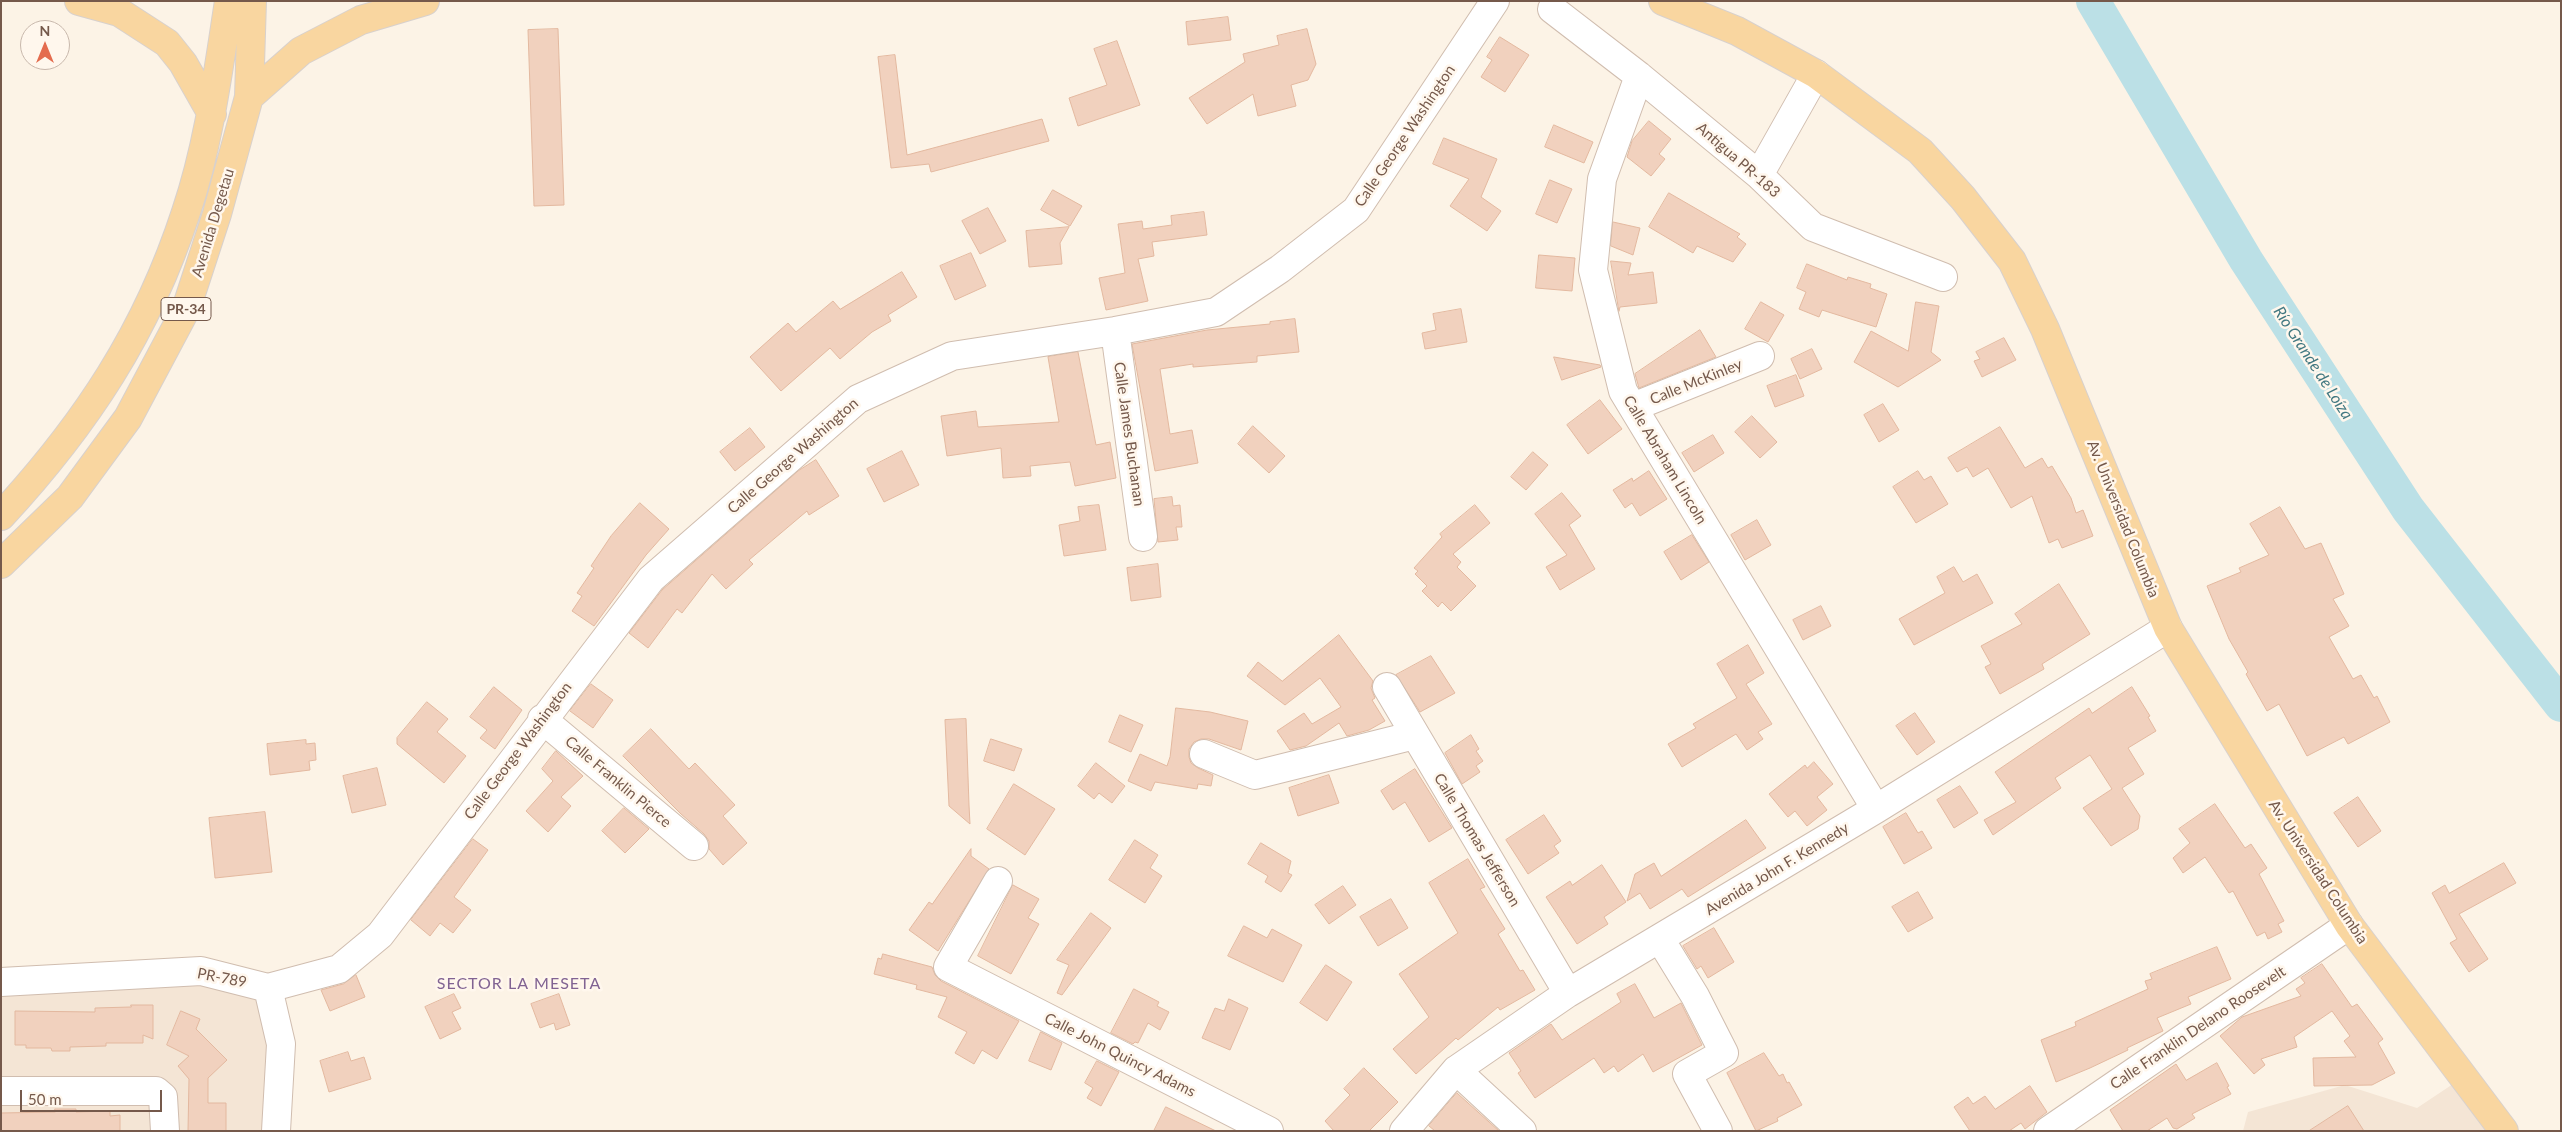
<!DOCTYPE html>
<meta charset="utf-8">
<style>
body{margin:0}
#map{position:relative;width:2562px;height:1132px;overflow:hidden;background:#fcf3e6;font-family:Lato,sans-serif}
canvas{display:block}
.frame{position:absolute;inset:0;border:2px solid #75594b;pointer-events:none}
.north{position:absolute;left:20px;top:20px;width:50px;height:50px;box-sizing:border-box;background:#fff7ed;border:1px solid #c8b8ac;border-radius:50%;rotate:0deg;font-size:14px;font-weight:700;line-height:20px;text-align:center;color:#75594b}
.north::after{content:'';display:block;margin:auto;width:18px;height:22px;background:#e46c4e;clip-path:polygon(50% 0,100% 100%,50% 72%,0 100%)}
.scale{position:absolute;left:20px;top:1090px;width:142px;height:22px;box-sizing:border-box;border:2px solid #75594b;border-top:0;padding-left:6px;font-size:15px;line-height:18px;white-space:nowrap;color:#75594b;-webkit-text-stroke:4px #fff7ed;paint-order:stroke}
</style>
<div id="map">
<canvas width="2562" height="1132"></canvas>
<div class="frame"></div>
<div class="north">N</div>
<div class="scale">50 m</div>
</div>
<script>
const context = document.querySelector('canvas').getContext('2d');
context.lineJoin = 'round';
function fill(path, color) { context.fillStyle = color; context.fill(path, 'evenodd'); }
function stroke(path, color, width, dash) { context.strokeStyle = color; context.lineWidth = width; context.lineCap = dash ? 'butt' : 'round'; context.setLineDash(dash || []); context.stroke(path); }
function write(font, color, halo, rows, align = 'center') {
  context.font = font + ' Lato,sans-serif'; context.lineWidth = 5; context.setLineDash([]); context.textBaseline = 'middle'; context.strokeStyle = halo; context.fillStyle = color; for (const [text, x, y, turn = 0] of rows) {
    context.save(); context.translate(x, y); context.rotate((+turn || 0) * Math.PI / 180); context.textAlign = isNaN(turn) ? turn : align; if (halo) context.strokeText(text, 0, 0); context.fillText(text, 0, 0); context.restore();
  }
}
fill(new Path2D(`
 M 1,976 L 267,985 L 273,1131 L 1,1131 Z
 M 2471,1072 L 2515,1131 L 2243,1131 L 2248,1112 L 2345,1085 L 2417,1108 Z`), '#f4e5d5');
stroke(new Path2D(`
 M 2093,1 L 2246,260 L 2408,509 L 2561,705`), '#bbe0e6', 34);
const building = new Path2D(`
 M 1228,17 L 1231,40 L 1188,45 L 1186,22 Z
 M 558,29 L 564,205 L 534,206 L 528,30 Z
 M 1307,29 L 1316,64 L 1308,80 L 1291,85 L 1296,106 L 1258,116 L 1253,94 L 1207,124 L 1189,98 L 1245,62 L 1243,54 L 1279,45 L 1277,36 Z
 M 1500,37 L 1529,55 L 1505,92 L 1481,77 L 1492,60 L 1487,57 Z
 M 1117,41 L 1140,105 L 1078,126 L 1069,98 L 1107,85 L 1094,49 Z
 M 895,55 L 907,155 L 1042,119 L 1049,141 L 931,172 L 929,164 L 891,168 L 878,57 Z
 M 1649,121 L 1671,139 L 1659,154 L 1665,159 L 1651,176 L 1627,157 L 1632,141 Z
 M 1554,125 L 1593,142 L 1584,163 L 1545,147 Z
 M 1444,138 L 1497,159 L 1481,197 L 1501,211 L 1487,231 L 1450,206 L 1469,179 L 1433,164 Z
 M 1550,180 L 1572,189 L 1557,223 L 1536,214 Z
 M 1053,190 L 1082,206 L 1070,226 L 1041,210 Z
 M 1669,193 L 1740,234 L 1737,237 L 1746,244 L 1733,262 L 1697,246 L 1693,253 L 1649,227 Z
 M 988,208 L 1006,241 L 980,254 L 962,221 Z
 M 1204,212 L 1207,235 L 1152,242 L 1154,256 L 1138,259 L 1148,301 L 1106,310 L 1099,278 L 1125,273 L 1118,224 L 1142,221 L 1143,229 L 1172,225 L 1171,216 Z
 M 1613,222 L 1640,228 L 1633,255 L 1611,246 Z
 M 1069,227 L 1060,243 L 1062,264 L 1029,267 L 1026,231 Z
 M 971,253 L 986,286 L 955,300 L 940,266 Z
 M 1539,255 L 1575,258 L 1572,291 L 1536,288 Z
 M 1611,261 L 1631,263 L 1628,275 L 1653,272 L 1657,303 L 1620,307 L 1619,311 Z
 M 1807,264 L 1847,280 L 1848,277 L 1871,284 L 1870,288 L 1887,294 L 1876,327 L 1822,310 L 1819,317 L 1799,309 L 1806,292 L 1797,288 Z
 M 902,272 L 917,297 L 888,315 L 891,321 L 872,332 L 840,359 L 830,348 L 781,391 L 750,357 L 788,323 L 796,332 L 833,301 L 840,309 Z
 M 1761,302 L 1784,315 L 1768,342 L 1745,329 Z
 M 1916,302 L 1939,306 L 1931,352 L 1941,360 L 1898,387 L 1854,362 L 1871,331 L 1908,351 Z
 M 1461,309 L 1467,342 L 1425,349 L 1422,333 L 1436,330 L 1433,314 Z
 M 1295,319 L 1299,352 L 1257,356 L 1257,362 L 1193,367 L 1193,364 L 1160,369 L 1170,434 L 1192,430 L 1198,463 L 1155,471 L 1132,344 L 1207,330 L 1270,324 L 1270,322 Z
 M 1700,330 L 1716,357 L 1639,388 L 1635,374 Z
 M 2004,338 L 2016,360 L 1982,377 L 1974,361 L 1980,359 L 1976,352 Z
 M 1812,349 L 1822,369 L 1800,379 L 1791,359 Z
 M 1078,352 L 1096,445 L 1110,442 L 1116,478 L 1075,486 L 1070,462 L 1030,466 L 1031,476 L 1003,478 L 1001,448 L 947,456 L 941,416 L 976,411 L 978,427 L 1059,422 L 1048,357 Z
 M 1554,357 L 1600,365 L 1601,367 L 1562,380 Z
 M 1796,375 L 1804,396 L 1775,407 L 1767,386 Z
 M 1600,400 L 1622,429 L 1588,454 L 1567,425 Z
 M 1883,404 L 1899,430 L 1879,442 L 1864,415 Z
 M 1752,416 L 1777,442 L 1760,458 L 1735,432 Z
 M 1253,426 L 1285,456 L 1269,473 L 1238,444 Z
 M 2000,427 L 2025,468 L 2042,458 L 2048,468 L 2052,466 L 2071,498 L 2076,513 L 2083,510 L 2093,536 L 2062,548 L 2058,539 L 2049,543 L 2032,496 L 2011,508 L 1988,468 L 1973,477 L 1967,467 L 1957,472 L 1948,458 Z
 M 750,428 L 765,447 L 735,471 L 720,452 Z
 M 1713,435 L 1724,453 L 1694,472 L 1682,453 Z
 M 902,451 L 919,485 L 884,502 L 867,469 Z
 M 1533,452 L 1548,465 L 1526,490 L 1511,477 Z
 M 816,460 L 839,496 L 809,515 L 807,511 L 749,560 L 753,564 L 726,589 L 712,574 L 682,613 L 677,609 L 648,648 L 629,633 L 662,590 L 798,471 Z
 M 1649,471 L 1667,499 L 1640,516 L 1632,503 L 1625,508 L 1613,490 L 1632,478 L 1633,481 Z
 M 1918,471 L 1924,480 L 1931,476 L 1948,504 L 1916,523 L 1893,487 Z
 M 1562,493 L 1581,516 L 1569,525 L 1595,569 L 1560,590 L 1546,567 L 1567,555 L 1535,514 Z
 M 1172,497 L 1173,506 L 1180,505 L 1182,527 L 1176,527 L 1178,540 L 1158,542 L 1154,499 Z
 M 640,503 L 669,529 L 646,555 L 594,626 L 572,611 L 582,596 L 577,593 L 594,568 L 591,566 L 611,536 Z
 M 1099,505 L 1106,550 L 1064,556 L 1059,525 L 1080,521 L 1078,507 Z
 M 1475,505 L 1490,523 L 1453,554 L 1461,562 L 1457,567 L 1476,586 L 1451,611 L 1442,602 L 1438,607 L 1422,591 L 1427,586 L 1415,574 L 1418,571 L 1414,568 L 1442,537 L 1440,534 Z
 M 2280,507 L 2305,549 L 2321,543 L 2344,594 L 2333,599 L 2349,626 L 2329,637 L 2353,679 L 2361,675 L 2374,698 L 2377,696 L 2390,722 L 2348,744 L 2344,737 L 2307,756 L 2279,704 L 2267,711 L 2246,674 L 2248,672 L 2229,639 L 2207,586 L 2241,572 L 2239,568 L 2269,555 L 2250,524 Z
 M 1757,520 L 1771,545 L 1745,560 L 1731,535 Z
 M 1692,535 L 1709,562 L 1681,580 L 1664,552 Z
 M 1158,564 L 1161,597 L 1131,601 L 1127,568 Z
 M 1954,567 L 1963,582 L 1977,574 L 1993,603 L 1914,645 L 1899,619 L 1945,593 L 1937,577 Z
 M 2059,584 L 2090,634 L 2042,664 L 2044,669 L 2000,694 L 1985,667 L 1991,664 L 1981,646 L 2022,624 L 2015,614 Z
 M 1821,606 L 1831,626 L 1803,640 L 1793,620 Z
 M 1339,635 L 1373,681 L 1371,688 L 1375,698 L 1372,700 L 1385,721 L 1369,730 L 1347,736 L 1339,723 L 1306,746 L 1290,750 L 1277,731 L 1304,713 L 1312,724 L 1341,707 L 1320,678 L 1285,705 L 1247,676 L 1258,662 L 1282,681 Z
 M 1748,645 L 1764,673 L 1746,684 L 1772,724 L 1758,732 L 1763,739 L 1747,750 L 1736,734 L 1682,767 L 1668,744 L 1696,728 L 1693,724 L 1737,698 L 1717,664 Z
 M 1431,656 L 1455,693 L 1420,712 L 1396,675 Z
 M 591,684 L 613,700 L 593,728 L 570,711 Z
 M 494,687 L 522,710 L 495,749 L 480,738 L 487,730 L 470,717 Z
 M 2132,687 L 2150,716 L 2148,717 L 2156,731 L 2128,748 L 2144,774 L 2122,788 L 2140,816 L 2138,829 L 2111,846 L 2083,808 L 2112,789 L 2090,755 L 2055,778 L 2061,788 L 1993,835 L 1984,820 L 2016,802 L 1995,772 L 2089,708 L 2092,713 Z
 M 427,702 L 448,719 L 437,732 L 466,756 L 444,783 L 397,744 L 397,738 Z
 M 1176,708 L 1210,712 L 1248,721 L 1241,750 L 1209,739 L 1201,739 L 1194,742 L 1189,749 L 1189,757 L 1191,763 L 1198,768 L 1213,775 L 1211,786 L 1198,784 L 1197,789 L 1155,782 L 1151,791 L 1128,781 L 1140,754 L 1167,766 L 1170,757 Z
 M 1915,713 L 1935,742 L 1917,755 L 1896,726 Z
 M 1120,715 L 1143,725 L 1131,752 L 1109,742 Z
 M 966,719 L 969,805 L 970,824 L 949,806 L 945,720 Z
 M 651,729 L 689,769 L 695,763 L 735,805 L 723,816 L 747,843 L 723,865 L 709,849 L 709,841 L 704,834 L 681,814 L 623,756 Z
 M 1471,735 L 1479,749 L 1476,751 L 1483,761 L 1476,766 L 1480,772 L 1462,784 L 1445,753 Z
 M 991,739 L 1022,749 L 1014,771 L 984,761 Z
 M 306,740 L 306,744 L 315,743 L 316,760 L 309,761 L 310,770 L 270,775 L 267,744 Z
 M 556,751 L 583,776 L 561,797 L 571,806 L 548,832 L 526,811 L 553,781 L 542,769 Z
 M 1814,762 L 1833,784 L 1817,797 L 1827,810 L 1807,826 L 1795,811 L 1788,817 L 1769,794 L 1805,765 L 1807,768 Z
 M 1096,763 L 1125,786 L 1112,803 L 1099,793 L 1094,799 L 1078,786 Z
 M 377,768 L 386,805 L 352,813 L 343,776 Z
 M 1415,769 L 1452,828 L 1429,842 L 1405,802 L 1393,810 L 1381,791 Z
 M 1329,775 L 1339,803 L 1298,816 L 1289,788 Z
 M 1014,784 L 1055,809 L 1025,855 L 987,829 Z
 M 1960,786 L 1978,813 L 1954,828 L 1937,800 Z
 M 2358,797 L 2381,831 L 2358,847 L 2334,813 Z
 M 2215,804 L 2245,848 L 2251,844 L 2267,868 L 2259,874 L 2284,921 L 2278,924 L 2282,932 L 2268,939 L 2265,932 L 2257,936 L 2233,891 L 2229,893 L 2205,857 L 2183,873 L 2173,858 L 2190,843 L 2179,829 Z
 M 624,808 L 649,829 L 625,853 L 602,831 Z
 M 265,812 L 272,872 L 215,878 L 209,818 Z
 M 1906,813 L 1918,833 L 1922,831 L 1932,848 L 1904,864 L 1883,827 Z
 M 1544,815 L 1561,841 L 1554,846 L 1559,853 L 1528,874 L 1506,840 Z
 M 1746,820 L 1766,848 L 1688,897 L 1682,889 L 1650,909 L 1640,893 L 1627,901 L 1635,874 L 1654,863 L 1661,876 Z
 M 473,839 L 488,850 L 454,897 L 471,910 L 453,933 L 440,923 L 430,936 L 411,920 Z
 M 1135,840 L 1158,855 L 1150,868 L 1162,876 L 1145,903 L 1109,880 Z
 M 1261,843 L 1291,861 L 1288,873 L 1292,875 L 1281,892 L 1265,882 L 1268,876 L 1248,864 Z
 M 971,849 L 971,856 L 989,869 L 938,951 L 909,930 L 929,902 L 932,904 Z
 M 1468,859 L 1485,887 L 1480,889 L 1505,929 L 1498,934 L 1520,971 L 1523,970 L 1535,990 L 1500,1010 L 1498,1007 L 1458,1040 L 1456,1038 L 1416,1074 L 1393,1049 L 1429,1017 L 1399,974 L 1458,933 L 1429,883 Z
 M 2504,863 L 2516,883 L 2459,914 L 2488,959 L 2469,972 L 2450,943 L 2457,939 L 2432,893 L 2445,885 L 2449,893 Z
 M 1602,865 L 1626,902 L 1604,917 L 1608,924 L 1577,944 L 1546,897 L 1570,881 L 1572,885 Z
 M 1013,885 L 1039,899 L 1028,918 L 1039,924 L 1011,974 L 978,956 Z
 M 1343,886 L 1356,905 L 1329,924 L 1315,905 Z
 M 1918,892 L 1933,918 L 1908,932 L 1892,907 Z
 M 1391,899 L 1408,928 L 1378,946 L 1360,917 Z
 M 1091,913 L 1111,928 L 1062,995 L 1057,993 L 1069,965 L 1057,960 Z
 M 1244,926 L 1267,938 L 1272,929 L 1302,945 L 1283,982 L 1228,956 Z
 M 1714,928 L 1734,962 L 1708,978 L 1701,966 L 1697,969 L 1683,946 Z
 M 2217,947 L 2231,979 L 2188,997 L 2191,1004 L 2157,1018 L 2163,1031 L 2127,1048 L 2128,1050 L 2090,1068 L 2056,1082 L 2041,1040 L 2076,1026 L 2075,1022 L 2148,989 L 2145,981 L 2152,979 L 2150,974 Z
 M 883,954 L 932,967 L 935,975 L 941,981 L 1019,1021 L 997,1059 L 982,1050 L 974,1064 L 955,1053 L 967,1032 L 938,1017 L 947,997 L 916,989 L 917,985 L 874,974 L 878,958 L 881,959 Z
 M 2322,964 L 2352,1007 L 2357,1004 L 2383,1039 L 2378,1043 L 2395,1073 L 2372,1085 L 2314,1086 L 2313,1058 L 2356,1057 L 2344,1041 L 2350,1036 L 2332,1011 L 2294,1037 L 2297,1047 L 2261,1059 L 2265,1065 L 2254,1074 L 2220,1036 L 2242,1017 L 2301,996 L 2296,989 L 2305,983 L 2301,978 Z
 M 1326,965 L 1352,982 L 1327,1021 L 1300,1003 Z
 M 356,975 L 365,997 L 330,1011 L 321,990 L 343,984 Z
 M 1635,984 L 1654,1018 L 1681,1003 L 1702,1045 L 1653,1072 L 1643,1054 L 1618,1072 L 1614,1066 L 1604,1073 L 1594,1058 L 1535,1098 L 1518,1073 L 1521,1071 L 1509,1053 L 1551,1024 L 1562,1040 L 1621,1002 L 1617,994 Z
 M 1134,989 L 1159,1002 L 1157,1006 L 1169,1012 L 1160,1030 L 1148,1023 L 1138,1043 L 1135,1042 L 1133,1044 L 1111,1033 Z
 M 454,994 L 461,1008 L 452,1012 L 461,1029 L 440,1039 L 425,1007 Z
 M 559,994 L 570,1025 L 556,1030 L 554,1023 L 540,1028 L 531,1004 Z
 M 1229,999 L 1248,1008 L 1230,1050 L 1202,1038 L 1215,1008 L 1224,1011 Z
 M 131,1005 L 153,1005 L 153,1039 L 143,1035 L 143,1043 L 106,1043 L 106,1046 L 70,1047 L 70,1051 L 52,1051 L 51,1048 L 26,1048 L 26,1045 L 15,1045 L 15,1011 L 95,1012 L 95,1008 L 131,1007 Z
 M 181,1011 L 200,1019 L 196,1029 L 227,1060 L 208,1078 L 208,1103 L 226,1103 L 226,1131 L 188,1131 L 189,1079 L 178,1066 L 189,1056 L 167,1045 Z
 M 1041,1032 L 1062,1043 L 1051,1070 L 1029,1061 Z
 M 348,1052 L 351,1061 L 364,1057 L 371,1079 L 329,1092 L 320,1061 Z
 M 1764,1053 L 1779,1076 L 1783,1074 L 1787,1083 L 1789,1082 L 1802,1105 L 1777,1118 L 1778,1121 L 1756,1131 L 1727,1073 Z
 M 1097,1061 L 1119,1072 L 1101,1106 L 1087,1098 L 1093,1088 L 1085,1083 Z
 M 2217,1063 L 2229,1086 L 2227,1087 L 2231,1094 L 2192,1114 L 2195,1118 L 2177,1129 L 2173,1128 L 2167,1118 L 2147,1131 L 2123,1131 L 2110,1110 L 2176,1064 L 2186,1080 Z
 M 1364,1068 L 1398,1102 L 1369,1131 L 1334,1131 L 1325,1121 L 1350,1095 L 1344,1089 Z
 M 2030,1086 L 2047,1112 L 2025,1129 L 2021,1123 L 2009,1131 L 1970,1131 L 1954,1107 L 1968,1097 L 1973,1104 L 1985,1096 L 1995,1109 Z
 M 1457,1093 L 1499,1131 L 1435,1131 L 1429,1126 Z
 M 2348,1106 L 2364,1131 L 2309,1131 Z
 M 1166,1107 L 1216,1131 L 1154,1131 Z
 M 55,1109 L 76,1109 L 76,1112 L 110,1111 L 110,1116 L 120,1115 L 120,1131 L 1,1131 L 1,1113 L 55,1112 Z`);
fill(building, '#f1d1be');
stroke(building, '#e3b89f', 1);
const minor = new Path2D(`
 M 1552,9 L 1639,76 L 1759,175 L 1813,227 L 1943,277
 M 1639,76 L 1602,179 L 1593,270 L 1623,391 L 1876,809
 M 1759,175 L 1816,74
 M 1115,331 L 1143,537
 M 1633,407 L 1760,356
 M 1387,687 L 1568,993
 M 542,719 L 694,846
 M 1204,754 L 1255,775 L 1415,735
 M 998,881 L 948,967 L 1269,1131
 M 1660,939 L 1695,996 L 1724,1053 L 1687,1074 L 1718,1131
 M 1,982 L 201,971 L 268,988 L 339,969 L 380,935 L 651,579 L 858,399 L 952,356 L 1115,331 L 1216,312 L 1280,269 L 1356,210 L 1495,1
 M 268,988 L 281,1044 L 276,1131
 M 1456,1070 L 1522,1131
 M 1,1091 L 156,1091 L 163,1097 L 165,1131
 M 1404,1131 L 1456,1070 L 1568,993 L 1876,809 L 2168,628
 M 2048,1131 L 2349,925`);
const major = new Path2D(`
 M 79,1 L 119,12 L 167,43 L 183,63 L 212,114
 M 1663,1 L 1737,31 L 1816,74 L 1920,151 L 1963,198 L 2012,261 L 2045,329 L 2168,628 L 2349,925 L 2504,1131
 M 249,97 L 301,51 L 361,20 L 425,1
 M 1,516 C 86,424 147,332 186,212 C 209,144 218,72 229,1
 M 1,564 L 70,497 L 128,418 L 186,309 L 217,214 L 249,97 L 252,1`);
stroke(minor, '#d0bdaf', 30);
stroke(major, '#d8d1cd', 30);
stroke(minor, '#fff', 28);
stroke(major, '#f9d6a0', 28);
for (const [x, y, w] of [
 [186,309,50]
]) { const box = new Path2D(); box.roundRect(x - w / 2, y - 11.5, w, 23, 4); context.fillStyle = '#fff7ed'; context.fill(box); stroke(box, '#75594b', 1); }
write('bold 14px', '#75594b', null, [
 ["PR-34",186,309]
]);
write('15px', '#75594b', '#fff7ed', [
 ["Calle George Washington",1405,136,-56],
 ["Antigua PR-183",1738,160,41],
 ["Avenida Degetau",213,223,-73],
 ["Calle McKinley",1696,382,-22],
 ["Calle James Buchanan",1129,434,82],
 ["Calle George Washington",793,456,-41],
 ["Calle Abraham Lincoln",1665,460,59],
 ["Av. Universidad Columbia",2123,519,68],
 ["Calle George Washington",518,751,-53],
 ["Calle Franklin Pierce",618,782,40],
 ["Calle Thomas Jefferson",1477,840,59],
 ["Avenida John F. Kennedy",1777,869,-31],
 ["Av. Universidad Columbia",2318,872,57],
 ["PR-789",222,978,11],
 ["Calle Franklin Delano Roosevelt",2198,1028,-34],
 ["Calle John Quincy Adams",1120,1055,27]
]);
write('italic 16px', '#427881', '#fff7ed', [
 ["Río Grande de Loíza",2313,363,57]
]);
context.letterSpacing = '1px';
write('16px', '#816392', '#fff7ed', [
 ["SECTOR LA MESETA",519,984]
]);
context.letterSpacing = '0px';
</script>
